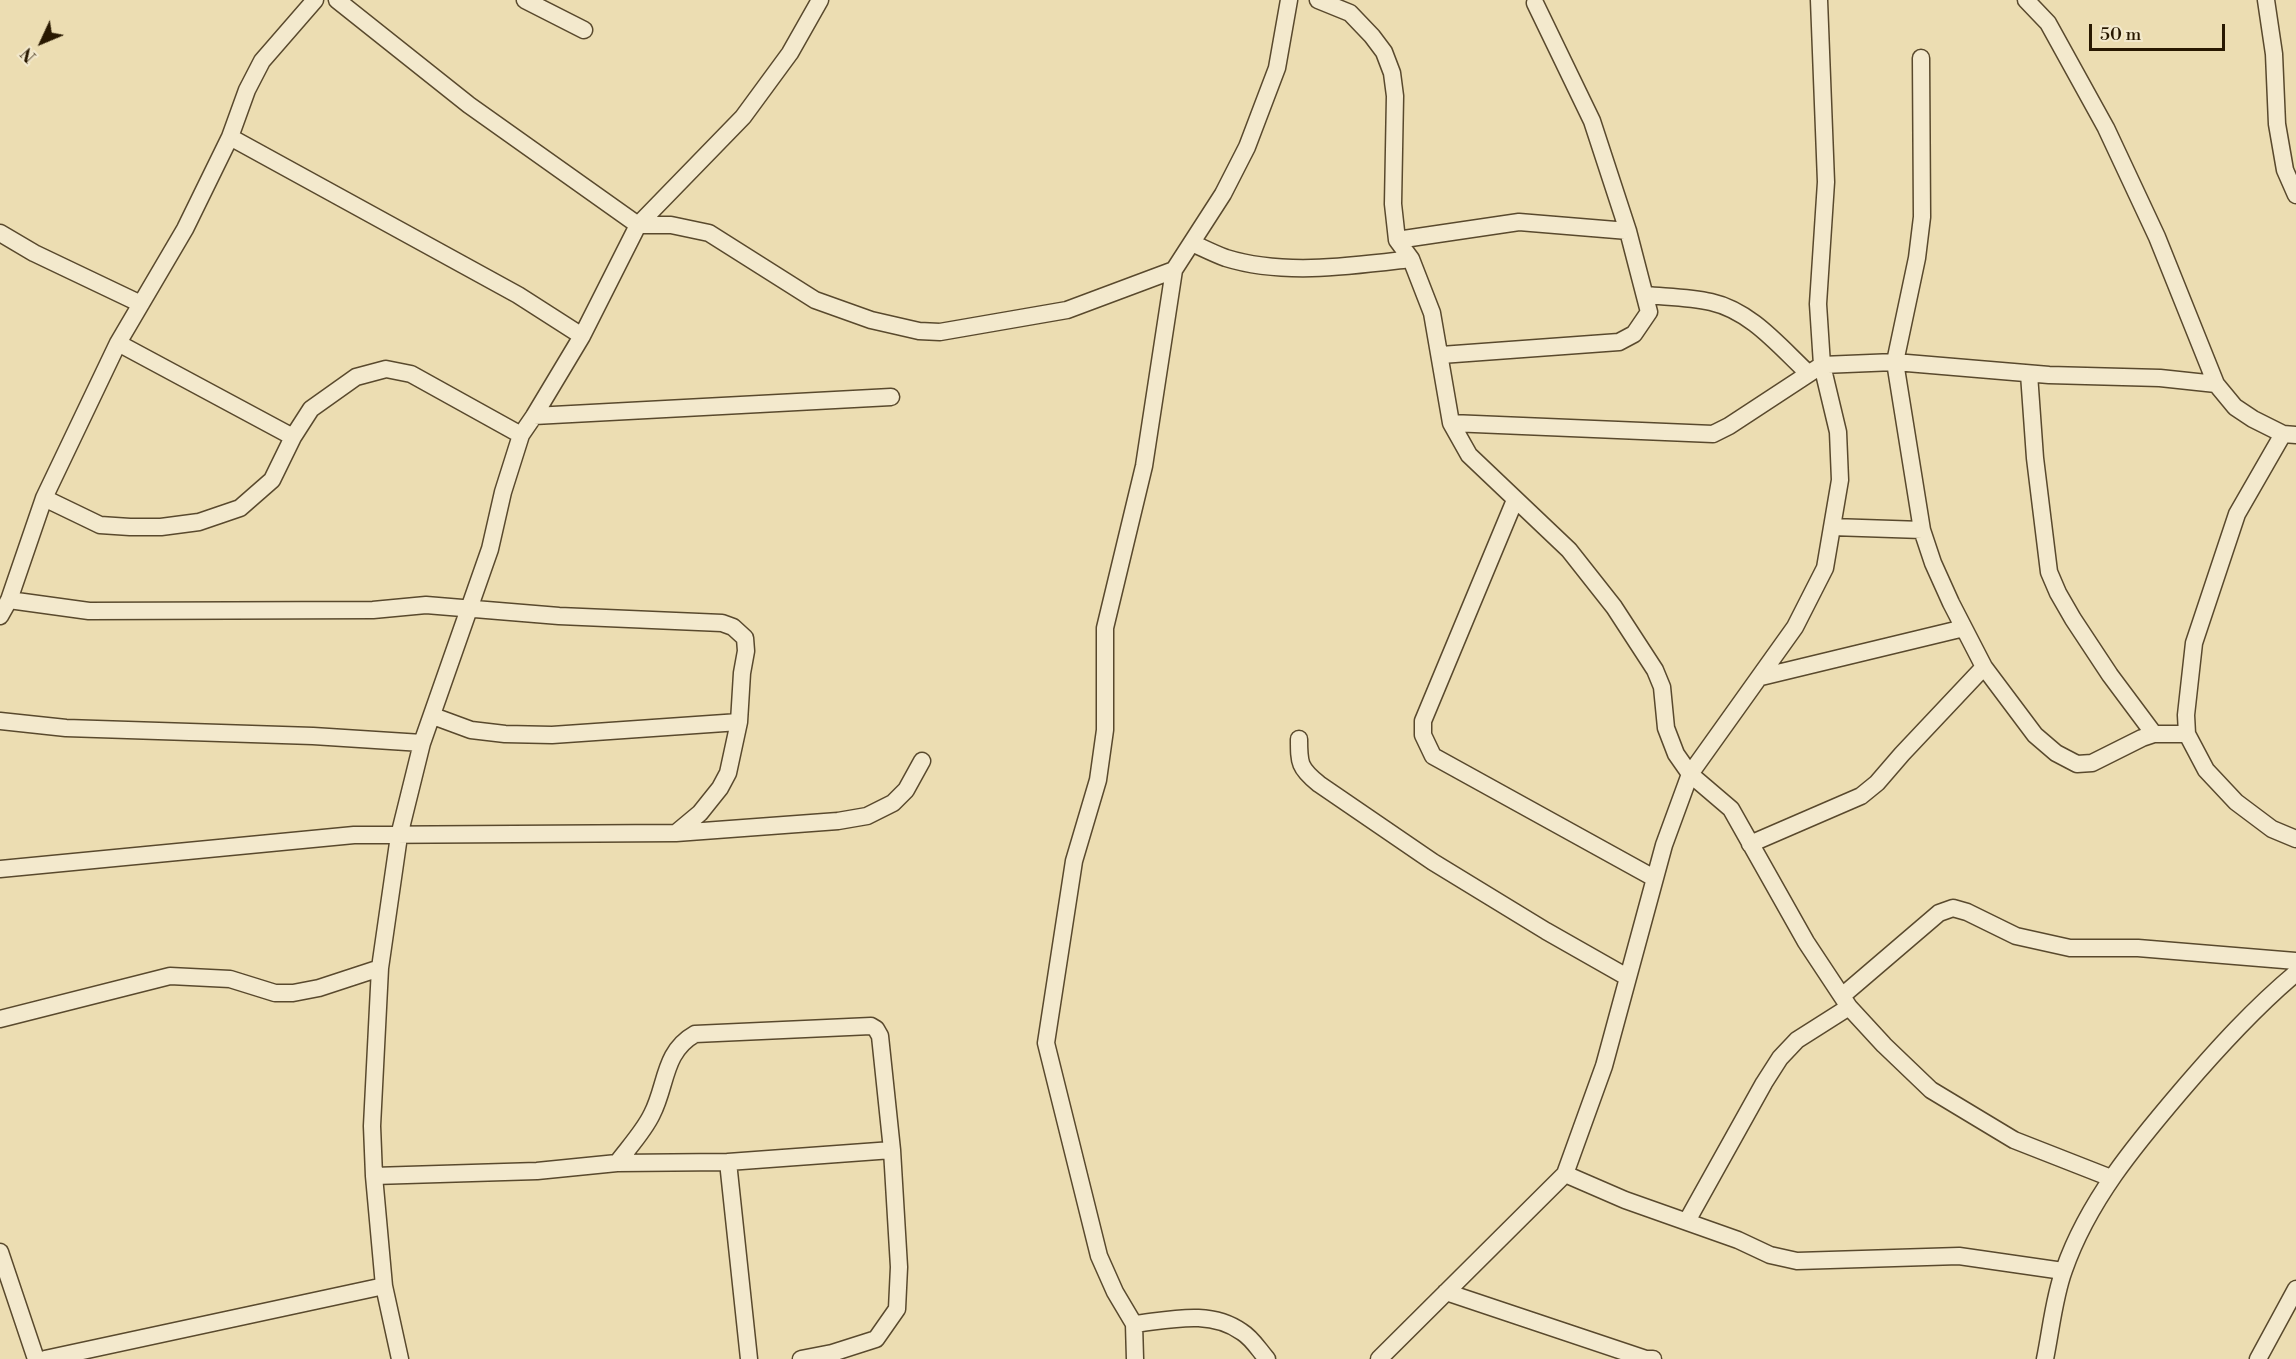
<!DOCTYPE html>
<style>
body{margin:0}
#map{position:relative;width:2296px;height:1359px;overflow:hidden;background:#ecddb2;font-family:"Libre Bodoni",serif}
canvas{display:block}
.north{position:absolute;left:12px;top:12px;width:60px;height:60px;-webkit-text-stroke:4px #f3e9cd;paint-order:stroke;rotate:226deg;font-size:16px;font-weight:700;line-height:24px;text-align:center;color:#281801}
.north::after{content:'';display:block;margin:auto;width:21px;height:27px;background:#281801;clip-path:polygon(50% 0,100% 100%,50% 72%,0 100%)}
.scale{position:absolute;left:2089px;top:24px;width:136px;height:27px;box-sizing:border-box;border:3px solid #281801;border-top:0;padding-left:8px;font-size:18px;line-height:21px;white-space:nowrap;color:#281801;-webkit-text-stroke:4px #f3e9cd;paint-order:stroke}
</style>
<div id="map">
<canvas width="2296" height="1359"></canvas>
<div class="north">N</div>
<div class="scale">50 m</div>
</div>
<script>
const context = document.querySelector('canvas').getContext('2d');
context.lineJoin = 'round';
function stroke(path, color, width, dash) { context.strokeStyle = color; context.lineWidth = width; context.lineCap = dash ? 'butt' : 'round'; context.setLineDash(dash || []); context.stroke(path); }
const minor = new Path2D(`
 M 337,0 L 469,105 L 638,225 L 671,225 L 709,233 L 815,300 L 871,320 L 919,331 L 940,332 L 1067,310 L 1174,270
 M 525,0 L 584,30
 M 1318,0 L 1350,13 L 1372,36 L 1384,52 L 1392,73 L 1395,96 L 1393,204 L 1397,240 L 1411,259 L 1432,313 L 1451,423 L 1469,455 L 1569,550 L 1614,607 L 1655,670 L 1662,687 L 1666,728 L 1676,754 L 1690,774 L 1731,809 L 1806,942 L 1849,1007 L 1884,1045 L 1931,1090 L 2014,1140 L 2111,1178
 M 2026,0 L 2048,23 L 2106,128 L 2157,237 L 2216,384 L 2235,407 L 2253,419 L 2283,434 L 2296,435
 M 2266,0 L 2274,54 L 2277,124 L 2285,170 L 2296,195
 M 1921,58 L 1922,217 L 1917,258 L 1895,362 L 1922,530 L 1933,563 L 1951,603 L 1984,667 L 2035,735 L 2056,753 L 2077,764 L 2092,763 L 2142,738 L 2154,734 L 2187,734
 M 230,137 L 518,295 L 582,336
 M 0,233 L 34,253 L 141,304
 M 1397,240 L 1519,222 L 1628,231
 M 1192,243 C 1203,248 1215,254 1226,258 C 1284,276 1352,266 1411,259
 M 1646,295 C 1667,297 1690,297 1711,302 C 1751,311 1779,346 1808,373
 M 118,343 L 293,437
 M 1441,355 L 1619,342 L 1634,334 L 1649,312 L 1628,231 L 1592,121 L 1535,3
 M 2029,374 L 2035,458 L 2049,572 L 2058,593 L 2073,619 L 2110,675 L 2154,734
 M 534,416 L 891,397
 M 1451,423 L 1713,434 L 1729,426 L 1822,365 L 1895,362 L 2049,375 L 2160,378 L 2216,384
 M 2283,434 L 2237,514 L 2194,643 L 2186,715 L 2187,734 L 2206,770 L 2236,802 L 2272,829 L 2296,839
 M 44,498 L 100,525 L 130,527 L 161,527 L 199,522 L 240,508 L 272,480 L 293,437 L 311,409 L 356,377 L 386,369 L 411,374 L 521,435
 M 1515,500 L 1423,721 L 1423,735 L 1433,756 L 1654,878
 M 1832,527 L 1922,530
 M 9,600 L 89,611 L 373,610 L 426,605 L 559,616 L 722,623 L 733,627 L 745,638 L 746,651 L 742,673 L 739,722 L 728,773 L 720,788 L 700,813 L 676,833
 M 0,616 L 9,600 L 44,498 L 118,343 L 185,229 L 230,137 L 247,90 L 262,61 L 315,0
 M 1761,677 L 1964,628
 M 433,716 L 471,730 L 505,734 L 552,735 L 739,722
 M 0,721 L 66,728 L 313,736 L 422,743
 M 1299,739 C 1299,763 1299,768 1319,784 L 1433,862 L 1546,931 L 1627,977
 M 1750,844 L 1861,796 L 1877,783 L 1902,754 L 1984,667
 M 0,869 L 354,835 L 676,833 L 838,821 L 867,816 L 893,803 L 906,790 L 922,761
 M 1842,996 L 1939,913 L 1953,908 L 1967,912 L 2016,936 L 2070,948 L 2138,948 L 2296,961
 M 0,1019 L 170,976 L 230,979 L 275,993 L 293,993 L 319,988 L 380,968
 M 728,1162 L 749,1359
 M 617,1163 C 629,1147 644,1131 652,1114 C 667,1085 663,1052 695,1034 L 871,1026 L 876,1029 L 880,1036 L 892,1150 L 899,1267 L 897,1309 L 876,1339 L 832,1353 L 801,1359
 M 1565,1174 L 1625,1200 L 1738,1240 L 1770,1255 L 1797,1261 L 1959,1256 L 2063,1271
 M 374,1176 L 537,1171 L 617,1163 L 728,1162 L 892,1150
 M 1687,1221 L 1764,1083 L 1780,1058 L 1797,1040 L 1849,1007
 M 0,1252 L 36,1359
 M 1446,1292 L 1646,1359 L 1653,1359
 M 1134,1324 C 1170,1320 1210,1309 1242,1332 C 1252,1338 1259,1350 1267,1359
 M 45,1359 L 384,1286
 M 400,1359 L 384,1286 L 374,1176 L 372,1126 L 380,968 L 399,836 L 422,743 L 490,549 L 503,492 L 521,435 L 534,416 L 582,336 L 638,225 L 743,117 L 790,53 L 820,0
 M 1135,1359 L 1134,1324 L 1115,1292 L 1099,1256 L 1046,1043 L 1074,861 L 1098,780 L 1105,730 L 1105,628 L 1144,466 L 1174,270 L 1223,194 L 1247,147 L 1277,68 L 1289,0
 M 1379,1359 L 1565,1174 L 1604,1066 L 1664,845 L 1690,774 L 1795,627 L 1825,568 L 1840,480 L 1838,432 L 1822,365 L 1818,304 L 1826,182 L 1819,0
 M 2045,1359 C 2051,1330 2054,1297 2064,1270 C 2088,1201 2135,1145 2181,1091 C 2217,1049 2254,1008 2296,973
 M 2258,1359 L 2296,1289`);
stroke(minor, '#59492d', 19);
stroke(minor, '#f3e9cd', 16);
</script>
